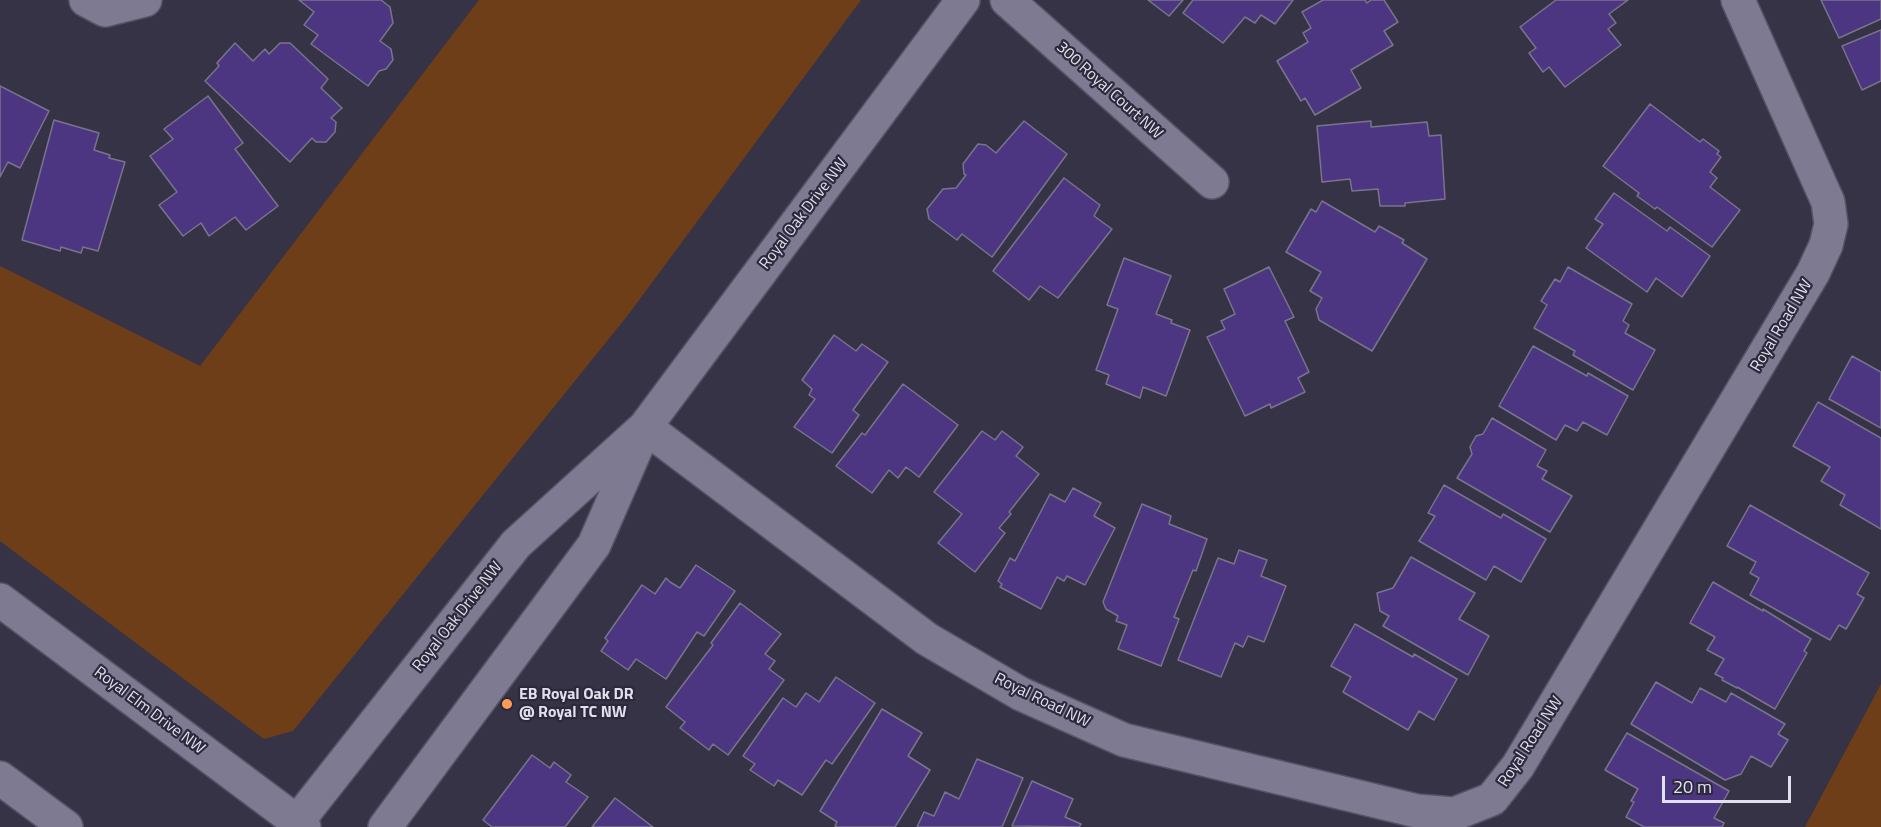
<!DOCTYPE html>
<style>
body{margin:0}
#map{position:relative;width:1881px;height:827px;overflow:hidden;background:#373347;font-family:"Titillium Web",sans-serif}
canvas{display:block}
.scale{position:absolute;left:1662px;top:776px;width:129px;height:27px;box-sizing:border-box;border:3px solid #e2e0ed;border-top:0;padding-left:8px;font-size:18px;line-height:21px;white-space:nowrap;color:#e2e0ed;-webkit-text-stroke:4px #2d293d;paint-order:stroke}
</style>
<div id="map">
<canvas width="1881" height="827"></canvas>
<div class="scale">20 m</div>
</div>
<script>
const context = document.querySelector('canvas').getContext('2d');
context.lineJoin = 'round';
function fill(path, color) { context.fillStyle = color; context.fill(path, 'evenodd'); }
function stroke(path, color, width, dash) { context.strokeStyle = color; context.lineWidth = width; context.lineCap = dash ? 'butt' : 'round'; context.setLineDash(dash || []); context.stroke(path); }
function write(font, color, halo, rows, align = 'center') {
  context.font = font + ' "Titillium Web",sans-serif'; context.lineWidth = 4.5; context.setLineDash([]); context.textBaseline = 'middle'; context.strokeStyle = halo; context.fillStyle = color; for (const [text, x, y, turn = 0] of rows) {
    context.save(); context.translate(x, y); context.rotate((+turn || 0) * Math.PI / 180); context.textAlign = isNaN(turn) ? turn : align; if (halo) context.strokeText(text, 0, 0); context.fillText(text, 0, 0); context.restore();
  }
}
fill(new Path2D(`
 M 479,0 L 861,0 L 628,315 L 293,731 L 264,739 L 0,541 L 0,266 L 200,366 Z
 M 1881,684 L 1881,827 L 1805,827 Z`), '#6e3e18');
const building = new Path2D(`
 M 299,0 L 381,0 L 390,7 L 393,23 L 380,41 L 391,49 L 393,60 L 386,69 L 379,71 L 368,86 L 311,44 L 318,35 L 304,25 L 314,12 Z
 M 1148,0 L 1183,0 L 1169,16 Z
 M 1193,0 L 1293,0 L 1275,24 L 1261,15 L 1255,23 L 1245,17 L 1223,43 L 1183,13 Z
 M 1323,0 L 1365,0 L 1367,3 L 1371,0 L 1384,0 L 1398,22 L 1384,31 L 1393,45 L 1351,70 L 1361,88 L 1315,115 L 1305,98 L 1301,101 L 1277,61 L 1308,42 L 1303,33 L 1311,28 L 1302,12 Z
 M 1556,0 L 1628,0 L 1609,14 L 1616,23 L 1608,29 L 1621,45 L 1565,87 L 1549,67 L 1543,72 L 1529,53 L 1536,48 L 1520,27 Z
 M 1821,0 L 1881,0 L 1881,19 L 1839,38 Z
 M 1881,30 L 1881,81 L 1862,90 L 1842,46 Z
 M 235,43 L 253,61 L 265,49 L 269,54 L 280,43 L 290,43 L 328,79 L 321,88 L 342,108 L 331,118 L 336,122 L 335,132 L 326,142 L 316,142 L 312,138 L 290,162 L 205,81 L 219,66 L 217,63 Z
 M 0,86 L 49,111 L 20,168 L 8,162 L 0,177 Z
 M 208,96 L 243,143 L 235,149 L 278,206 L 246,230 L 235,217 L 209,236 L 201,223 L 183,236 L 159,205 L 177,192 L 150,156 L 173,139 L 164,129 Z
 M 1650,104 L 1700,142 L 1703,139 L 1719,151 L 1717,154 L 1721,157 L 1710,172 L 1717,178 L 1710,187 L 1740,210 L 1712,247 L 1657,207 L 1655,209 L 1637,196 L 1639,193 L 1603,166 Z
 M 54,120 L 99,133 L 94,150 L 110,155 L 109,158 L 125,162 L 98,251 L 83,247 L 81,253 L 61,247 L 60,251 L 22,240 Z
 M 1024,121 L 1067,154 L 992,257 L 962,234 L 957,240 L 929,219 L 927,209 L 943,189 L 956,188 L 966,175 L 964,174 L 963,164 L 978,144 L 986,145 L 996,153 Z
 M 1371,121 L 1371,127 L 1427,122 L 1429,136 L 1441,135 L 1445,199 L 1405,203 L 1405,206 L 1380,206 L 1378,189 L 1352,191 L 1350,179 L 1322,182 L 1317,126 Z
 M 1064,178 L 1100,205 L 1094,216 L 1112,229 L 1058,298 L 1040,286 L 1029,300 L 993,271 Z
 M 1614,193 L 1667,231 L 1670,227 L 1710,256 L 1682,297 L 1656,278 L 1647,292 L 1586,248 L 1603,224 L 1595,219 Z
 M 1322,201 L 1375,232 L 1379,226 L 1404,240 L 1402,243 L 1427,259 L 1372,351 L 1319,320 L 1316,309 L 1322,298 L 1310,291 L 1321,272 L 1286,252 L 1311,209 L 1316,212 Z
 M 1124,258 L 1171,276 L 1156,314 L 1172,320 L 1171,323 L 1190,330 L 1166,396 L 1143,387 L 1140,398 L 1106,384 L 1109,375 L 1096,370 L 1118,309 L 1107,305 Z
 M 1269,267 L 1294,317 L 1285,321 L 1309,372 L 1298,378 L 1305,392 L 1271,408 L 1270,404 L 1245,416 L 1207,337 L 1225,329 L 1221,321 L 1235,314 L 1224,289 Z
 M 1568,267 L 1632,304 L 1623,321 L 1629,325 L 1625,333 L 1655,350 L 1633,390 L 1573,355 L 1575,351 L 1534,328 L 1547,305 L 1541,301 L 1555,279 L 1560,282 Z
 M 834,335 L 856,351 L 862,344 L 888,362 L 853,410 L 859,415 L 832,453 L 794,427 L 815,399 L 809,395 L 812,389 L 802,380 Z
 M 1533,346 L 1587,376 L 1588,373 L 1628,396 L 1607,435 L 1583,422 L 1577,431 L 1565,425 L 1556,440 L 1499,406 Z
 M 1852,356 L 1881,372 L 1881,428 L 1829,399 Z
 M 903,384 L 958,425 L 919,477 L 906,467 L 898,478 L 889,470 L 872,493 L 836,466 L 862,433 L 865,435 Z
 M 1818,402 L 1881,438 L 1881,529 L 1840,505 L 1845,495 L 1821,481 L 1830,467 L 1793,446 Z
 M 1492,418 L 1546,450 L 1537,466 L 1547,471 L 1542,479 L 1572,496 L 1550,532 L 1457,478 L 1472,454 L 1470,447 L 1476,436 L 1483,434 Z
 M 982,431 L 995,440 L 1002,431 L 1023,447 L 1016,456 L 1039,474 L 1009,512 L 1011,514 L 999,528 L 1005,533 L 975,572 L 938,543 L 962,514 L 934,492 Z
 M 1444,485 L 1501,518 L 1503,514 L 1546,539 L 1521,582 L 1494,566 L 1486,580 L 1419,541 L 1435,516 L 1428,513 Z
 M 1073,488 L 1101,503 L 1094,516 L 1115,528 L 1085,585 L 1067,576 L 1064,581 L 1057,577 L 1041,609 L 1000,587 L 1002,584 L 998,581 L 1010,558 L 1015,561 L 1050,494 L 1065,502 Z
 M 1142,504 L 1171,516 L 1169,524 L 1207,539 L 1196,571 L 1193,570 L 1174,617 L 1179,619 L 1161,666 L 1118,649 L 1127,625 L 1116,621 L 1118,616 L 1106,609 L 1103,602 Z
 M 1750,505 L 1869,573 L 1857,594 L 1864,598 L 1846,629 L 1839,625 L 1830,640 L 1750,595 L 1759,578 L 1750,573 L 1756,562 L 1727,546 Z
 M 1239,550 L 1267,560 L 1261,576 L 1286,586 L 1264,642 L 1248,636 L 1243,647 L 1235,643 L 1221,677 L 1178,660 L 1218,558 L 1234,564 Z
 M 1411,557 L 1475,593 L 1459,619 L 1489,636 L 1468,675 L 1383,626 L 1389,616 L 1380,611 L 1377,593 L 1393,588 Z
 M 696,565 L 735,591 L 704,636 L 697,632 L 666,679 L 636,659 L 628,670 L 601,651 L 608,641 L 605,638 L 642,585 L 655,594 L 666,578 L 670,582 L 680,588 Z
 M 1713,582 L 1763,611 L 1763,609 L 1811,639 L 1804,651 L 1807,653 L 1775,709 L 1737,687 L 1737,688 L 1722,680 L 1723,678 L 1715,674 L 1724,659 L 1707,650 L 1715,637 L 1690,623 Z
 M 740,603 L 781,634 L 765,654 L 775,661 L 769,669 L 784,680 L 728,755 L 713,744 L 709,750 L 680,728 L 685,722 L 666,707 L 713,645 L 711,643 Z
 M 1355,624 L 1413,657 L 1414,654 L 1457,679 L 1434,720 L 1419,711 L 1408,730 L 1343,692 L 1351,677 L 1331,666 Z
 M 836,677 L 875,703 L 832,764 L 826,760 L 802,795 L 778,780 L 774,786 L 750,770 L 755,764 L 743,756 L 783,698 L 796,707 L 806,693 L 819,702 Z
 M 1656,682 L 1692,703 L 1700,688 L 1726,702 L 1731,693 L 1785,724 L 1778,734 L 1788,740 L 1771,767 L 1751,756 L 1741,774 L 1725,780 L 1631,724 Z
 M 882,709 L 922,733 L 908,756 L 930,770 L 895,827 L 837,827 L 835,826 L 837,822 L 820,811 Z
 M 1627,733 L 1729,791 L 1714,818 L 1724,823 L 1722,827 L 1644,827 L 1626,817 L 1634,802 L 1631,801 L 1638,789 L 1605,770 Z
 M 532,755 L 550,768 L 554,762 L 571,775 L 566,782 L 588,797 L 565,827 L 492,827 L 483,820 Z
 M 977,759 L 1023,778 L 1002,827 L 917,827 L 924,812 L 934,816 L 945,792 L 959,799 Z
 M 1032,781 L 1073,799 L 1065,817 L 1081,824 L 1079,827 L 1012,826 Z
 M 615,798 L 653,827 L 592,827 Z`);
fill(building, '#4d3681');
stroke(building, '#78748b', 1.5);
const minor = new Path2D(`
 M 86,0 L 105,10 L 145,0
 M 1007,0 L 1212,182
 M 645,427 L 927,639 L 1021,694 L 1124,740 L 1417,811 L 1454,814 L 1492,799 L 1518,766 L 1813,273 L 1826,245 L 1831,224 L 1828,202 L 1738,0
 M 0,600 L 304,827
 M 0,778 L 66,827
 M 293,827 L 516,544 L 645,427 L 963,0
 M 385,827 L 594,545 L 641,437`);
stroke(minor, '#565163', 36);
stroke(minor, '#7e7a92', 33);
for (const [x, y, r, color] of [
 [507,704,6,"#fd9d55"]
]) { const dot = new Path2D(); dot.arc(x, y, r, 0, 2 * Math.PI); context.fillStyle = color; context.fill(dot); stroke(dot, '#2d293d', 2); }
write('16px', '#e2e0ed', '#2d293d', [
 ["300 Royal Court NW",1109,91,42],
 ["Royal Oak Drive NW",804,214,-53],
 ["Royal Road NW",1782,326,-59],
 ["Royal Oak Drive NW",458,617,-52],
 ["Royal Road NW",1042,701,26],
 ["Royal Elm Drive NW",149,711,37],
 ["Royal Road NW",1531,742,-57]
]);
write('bold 16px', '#e2e0ed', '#2d293d', [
 ["EB Royal Oak DR",519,695],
 ["@ Royal TC NW",519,713]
], 'left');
</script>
